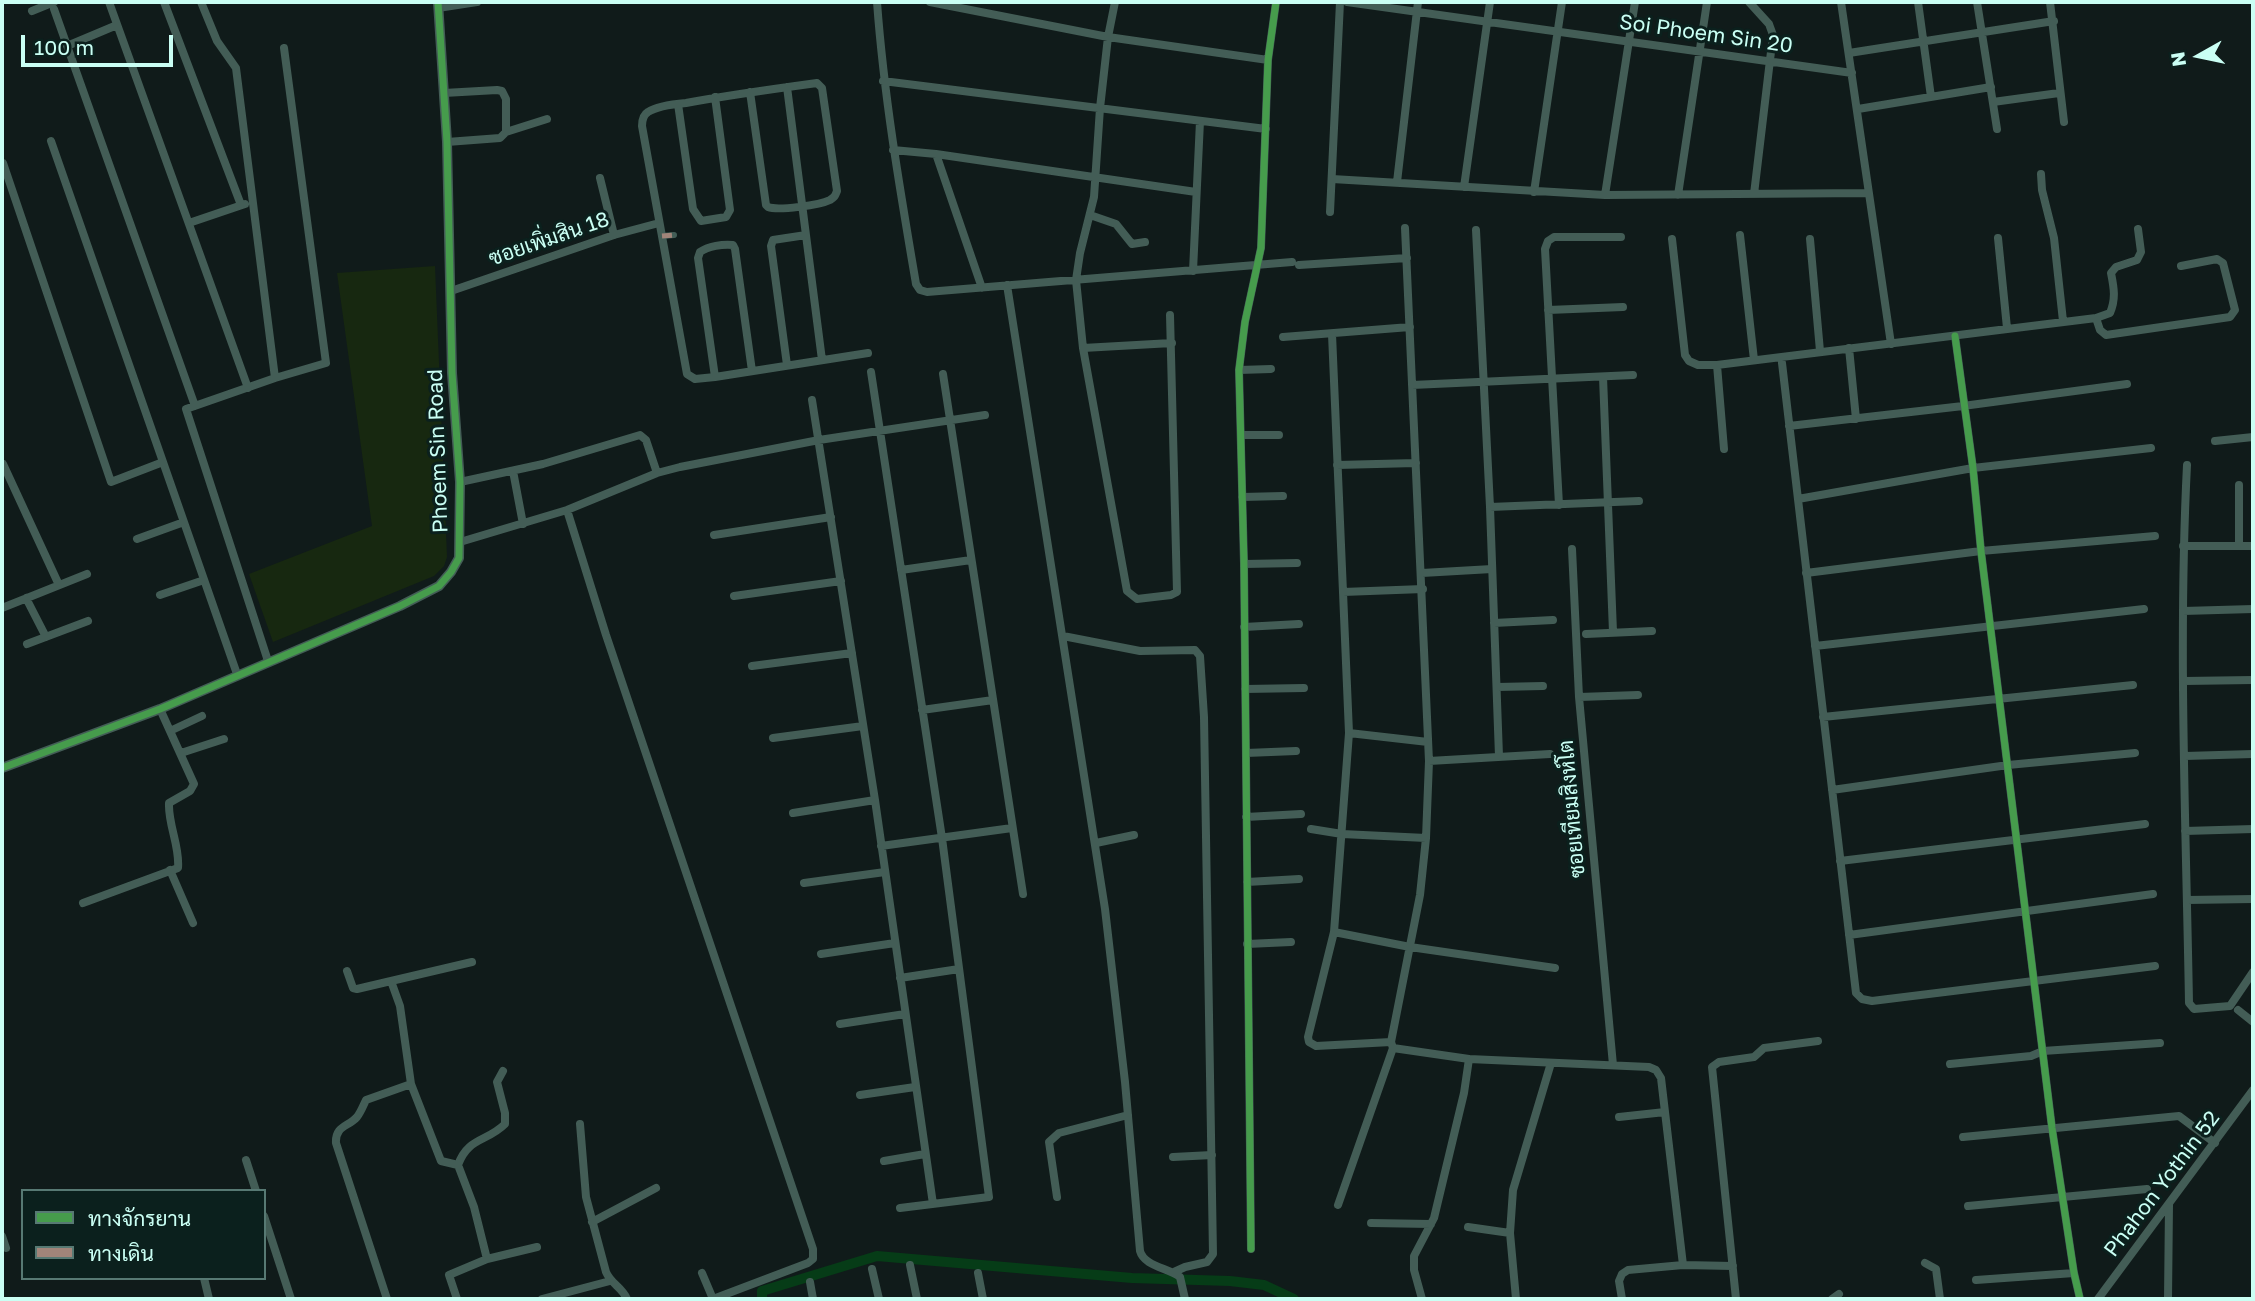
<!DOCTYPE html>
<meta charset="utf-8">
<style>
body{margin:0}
#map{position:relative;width:2255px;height:1301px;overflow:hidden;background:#101b1a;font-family:"Golos Text",Sarabun,sans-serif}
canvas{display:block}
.frame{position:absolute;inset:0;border:4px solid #cafff4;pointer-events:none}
.legend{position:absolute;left:21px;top:1189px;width:245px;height:91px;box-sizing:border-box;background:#0b201d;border:2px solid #577973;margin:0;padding:9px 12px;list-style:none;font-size:21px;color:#cafff4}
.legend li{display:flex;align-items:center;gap:14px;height:35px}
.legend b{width:35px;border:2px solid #577973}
.north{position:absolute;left:2164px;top:21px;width:70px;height:70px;-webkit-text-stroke:5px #0b201d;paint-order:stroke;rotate:261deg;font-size:19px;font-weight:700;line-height:28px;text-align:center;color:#cafff4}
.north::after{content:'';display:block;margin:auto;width:24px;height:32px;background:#cafff4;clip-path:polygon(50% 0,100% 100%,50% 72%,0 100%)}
.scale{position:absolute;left:21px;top:35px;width:152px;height:32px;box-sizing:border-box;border:4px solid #cafff4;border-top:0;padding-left:9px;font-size:21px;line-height:24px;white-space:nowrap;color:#cafff4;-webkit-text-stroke:5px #0b201d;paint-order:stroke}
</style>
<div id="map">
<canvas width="2255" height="1301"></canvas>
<div class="frame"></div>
<ul class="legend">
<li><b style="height:9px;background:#469c4c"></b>ทางจักรยาน</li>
<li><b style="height:9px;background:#a18479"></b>ทางเดิน</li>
</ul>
<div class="north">N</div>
<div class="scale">100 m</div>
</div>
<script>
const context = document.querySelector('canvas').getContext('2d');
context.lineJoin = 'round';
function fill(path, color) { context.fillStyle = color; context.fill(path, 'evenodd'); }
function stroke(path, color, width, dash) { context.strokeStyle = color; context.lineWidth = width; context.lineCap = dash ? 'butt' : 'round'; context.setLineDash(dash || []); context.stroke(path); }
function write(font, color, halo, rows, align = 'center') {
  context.font = font + ' "Golos Text",Sarabun,sans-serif'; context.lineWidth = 6; context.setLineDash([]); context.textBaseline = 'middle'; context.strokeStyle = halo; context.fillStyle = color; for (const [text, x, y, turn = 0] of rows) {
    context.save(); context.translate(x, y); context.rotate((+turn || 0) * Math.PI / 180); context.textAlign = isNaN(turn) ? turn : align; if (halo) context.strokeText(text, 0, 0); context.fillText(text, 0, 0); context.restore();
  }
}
fill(new Path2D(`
 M 435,266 L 447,557 L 444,566 L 434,576 L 273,642 L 249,574 L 372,526 L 337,273 Z`), '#172810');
stroke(new Path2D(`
 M 762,1299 L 762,1291 L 877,1256 L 1132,1278 L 1230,1281 L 1264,1285 L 1294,1299`), '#063c17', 10);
stroke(new Path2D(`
 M 662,236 L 674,235`), '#435d56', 6);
stroke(new Path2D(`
 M 109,2 L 248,388
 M 164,2 L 241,205
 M 201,2 L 217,41 L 236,68 L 275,378 L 186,409 L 268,661
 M 877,2 C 884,97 900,190 916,284 L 920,290 L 927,292 L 1292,262
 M 930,2 L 1108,37 L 1268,60
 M 1115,2 L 1108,37 L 1100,108 L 1094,197 L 1080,253 L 1076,280 L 1083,348 L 1127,591 L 1137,599 L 1171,595 L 1177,592 L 1170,315
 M 1347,2 L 1852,73
 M 1749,2 L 1769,24 L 1773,35 L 1754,194
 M 1841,2 L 1891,344
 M 1918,2 L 1931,97
 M 1977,2 L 1997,129
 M 2050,2 L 2064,122
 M 438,8 L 477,2
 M 54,9 L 195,406
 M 32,11 L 54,2
 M 67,46 L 117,25
 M 1849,53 L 2054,21
 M 883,81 L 1266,129
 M 787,87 L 822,360
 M 750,92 L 766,205 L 768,207 C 778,211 820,205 830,200 C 835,197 835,196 837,191 L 822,88 L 817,83 C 773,89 729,95 686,103 C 675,104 657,106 648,112 C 643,115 642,120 642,126 L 687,374 L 695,379 L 715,377 L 868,353
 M 444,93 L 497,90 L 502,91 L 506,99 L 506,132 L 500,138 L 447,142
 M 1993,102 L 2059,93
 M 678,104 L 693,209 L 701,221 L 726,217 L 730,210 L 715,97
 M 1858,109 L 1991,87
 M 506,132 L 547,119
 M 51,141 L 237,674
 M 893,150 L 936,154 L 1196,192
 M 936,154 L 982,288
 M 3,163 L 111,482 L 163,462
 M 2041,174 L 2042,190 L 2054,238 L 2063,321
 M 600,178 L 614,235
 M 1332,179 L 1605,195 L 1868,193
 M 1397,182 L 1418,2
 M 1464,187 L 1490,2
 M 1534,192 L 1562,2
 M 1605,195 L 1635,2
 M 1678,195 L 1707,2
 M 1330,212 L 1340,2
 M 1090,215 L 1116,224 L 1132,244 L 1145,242
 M 189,223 L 245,204
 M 1476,230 L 1490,507 L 1499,756
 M 1740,235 L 1754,360
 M 1998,238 L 2007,328
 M 1672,239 L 1685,355 L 1689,361 L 1698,365 L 1717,365 L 2096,318 L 2110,313 C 2116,299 2114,288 2111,273 L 2116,267 L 2137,260 L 2141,252 L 2138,229
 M 1810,239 L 1820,351
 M 1299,265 L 1407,258
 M 1193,271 L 1200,121
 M 1007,285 L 1105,909 L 1125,1082 L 1140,1251 C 1144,1266 1168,1268 1180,1277 L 1185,1299
 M 451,291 L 614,235 L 659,223
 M 1548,310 L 1623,307
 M 2096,318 L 2100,330 L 2106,335 L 2230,317 L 2235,310 L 2223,263 L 2217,259 L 2181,266
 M 1332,334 L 1349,733 L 1334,932 L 1308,1037 L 1309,1042 L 1316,1046 L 1391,1042
 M 1955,336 L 1973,468 L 1981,551 L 2052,1128 L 2074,1273 L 2080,1299
 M 1283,337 L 1410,327
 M 1083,348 L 1172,343
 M 1849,348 L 1856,419
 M 1782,363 L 1856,993 L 1862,999 L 1872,1001 L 2155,966
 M 787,365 L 771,246 L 773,240 L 806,235
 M 1717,365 L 1724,449
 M 1239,370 L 1271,369
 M 871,372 L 942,838 L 989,1197 L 900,1208
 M 943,374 L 1023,894
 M 715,377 L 698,258 L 700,252 C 708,246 723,244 733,245 L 735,249 L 752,371
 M 1603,377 L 1613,632
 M 275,378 L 326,363 L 284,48
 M 1412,385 L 1633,375
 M 812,400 L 875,800 L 933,1204
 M 1789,426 L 1963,406 L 2127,384
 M 1242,435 L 1279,435
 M 2215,441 L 2253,437
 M 3,464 L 59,585
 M 1337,465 L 1416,463
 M 2187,465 C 2178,644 2186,824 2189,1003 L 2194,1009 L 2230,1006 L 2253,972
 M 513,471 L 523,524
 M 460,482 L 543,464 L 640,435 L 646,440 L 657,473
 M 1242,497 L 1283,496
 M 1798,499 L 1973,468 L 2151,448
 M 1559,505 L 1545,249 L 1548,241 L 1554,237 L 1621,237
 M 1490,507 L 1639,501
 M 567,510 L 606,635 L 813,1249 L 813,1259 L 808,1263 L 713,1299
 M 714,535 L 831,517
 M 137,539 L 184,522
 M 460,542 L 567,510 L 657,473 L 680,467 L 819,440 L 985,415
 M 2183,546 L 2253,546
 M 2239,546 L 2239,485
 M 1572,549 L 1579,697 L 1613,1065
 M 1244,564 L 1297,563
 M 901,570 L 971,560
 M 1422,573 L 1492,569
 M 1806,573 L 1981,551 L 2155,536
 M 1343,592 L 1423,589
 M 160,595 L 204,580
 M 734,596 L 841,581
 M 26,598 L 46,637
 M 2,608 L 87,574
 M 2183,611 L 2253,609
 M 1494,623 L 1553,620
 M 1244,627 L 1299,624
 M 1586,634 L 1652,631
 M 1063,636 L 1140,651 L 1195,650 L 1200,656 L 1204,717 L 1213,1254 L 1207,1262 L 1185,1267 L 1174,1272
 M 27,644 L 88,621
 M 1815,646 L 2144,609
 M 752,666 L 852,653
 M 2184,681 L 2253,680
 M 1497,687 L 1543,686
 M 1245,689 L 1304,688
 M 1579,697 L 1638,695
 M 922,710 L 993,700
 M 1823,717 L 2133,685
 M 170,731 L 202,716
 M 1349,733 L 1428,742
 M 773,738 L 863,726
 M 181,753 L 224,739
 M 1246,753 L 1296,751
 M 2185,756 L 2253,754
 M 1429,761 L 1550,754
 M 1832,790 L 2008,765 L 2135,753
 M 793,813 L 875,800
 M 1246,817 L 1301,814
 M 1311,829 L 1342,834 L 1426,838
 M 2185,831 L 2253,829
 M 1096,843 L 1134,835
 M 881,846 L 1012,828
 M 1840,861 L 2145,824
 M 170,870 L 193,923
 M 1247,882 L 1299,879
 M 804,883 L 885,872
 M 2187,900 L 2253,899
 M 83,903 L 178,868 C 180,846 168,825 169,803 L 190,791 L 194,784 L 160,709
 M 1334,932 L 1410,947 L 1555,968
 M 1849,935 L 2153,894
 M 1247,944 L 1291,942
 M 821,954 L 895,943
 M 347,971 L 353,988 L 357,989 L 391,981
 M 900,978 L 959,969
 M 2238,1010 L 2253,1022
 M 840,1024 L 905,1014
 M 1393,1048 L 1469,1059 L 1649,1067 L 1656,1070 L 1661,1078 L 1683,1265
 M 1950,1064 L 2031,1056 L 2043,1051 L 2160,1043
 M 860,1095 L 915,1087
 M 1619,1117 L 1665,1112
 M 580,1124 L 586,1197 L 606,1272 C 611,1284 622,1287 627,1299
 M 1963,1137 L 2179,1116 L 2215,1143
 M 1173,1157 L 1212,1155
 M 246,1160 L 256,1191
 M 884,1161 L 925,1154
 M 458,1165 C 468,1137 487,1142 505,1124 L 505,1113 L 497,1082 L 503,1071
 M 1057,1197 L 1049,1142 L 1059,1133 L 1128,1115
 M 1338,1205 L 1393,1048 L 1391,1042 L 1420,895 L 1426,838 L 1429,761 L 1405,228
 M 1968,1206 L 2147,1189
 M 264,1216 L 291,1299
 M 592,1222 L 656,1188
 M 1371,1223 L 1431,1224
 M 1468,1227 L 1510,1233
 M 2,1236 L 6,1248
 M 1251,1249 L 1244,564 L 1239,370 L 1245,322 L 1261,248 L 1268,60 L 1276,2
 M 487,1259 L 537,1247
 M 1925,1263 L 1936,1269 L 1940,1299
 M 910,1265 L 917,1299
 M 872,1269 L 879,1299
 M 702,1273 L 713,1299
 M 978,1273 L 983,1299
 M 204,1278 L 209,1299
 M 1976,1280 L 2074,1273
 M 810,1282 L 813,1299
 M 387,1299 L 336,1143 C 335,1126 348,1127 357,1117 C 361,1112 363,1106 366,1100 L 411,1084
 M 457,1299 L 449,1275 L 487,1259 L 474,1207 L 458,1165 L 441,1161 L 411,1084 L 400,1006 L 391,981 L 472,962
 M 542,1299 L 610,1281
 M 1422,1299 L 1414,1270 L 1414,1256 L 1434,1218 L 1464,1093 L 1469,1059
 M 1516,1299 L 1510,1233 L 1513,1190 L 1551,1063
 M 1622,1299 L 1619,1281 L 1622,1274 L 1628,1270 L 1683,1265 L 1733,1266
 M 1736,1299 L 1712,1067 L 1719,1062 L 1754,1057 L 1764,1048 L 1818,1041
 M 1832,1299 L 1839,1294
 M 2098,1299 L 2253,1090
 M 2168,1299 L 2169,1205`), '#435d56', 8);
stroke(new Path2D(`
 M 2,768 L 160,709 L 400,606 L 439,586 L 451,572 L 459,558 L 460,482 L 452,373 L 447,142 L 438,2`), '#435d56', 10);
stroke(new Path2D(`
 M 662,236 L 674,235`), '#a18479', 5, [10, 5]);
stroke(new Path2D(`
 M 1955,336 L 1973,468 L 1981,551 L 2052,1128 L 2074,1273 L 2080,1299
 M 2,768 L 160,709 L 400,606 L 439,586 L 451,572 L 459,558 L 460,482 L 452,373 L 447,142 L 438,2
 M 1251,1249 L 1244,564 L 1239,370 L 1245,322 L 1261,248 L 1268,60 L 1276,2`), '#469c4c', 7);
write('21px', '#cafff4', '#0b201d', [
 ["Soi Phoem Sin 20",1706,34,8],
 ["ซอยเพิ่มสิน 18",549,239,-19],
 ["Phoem Sin Road",438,451,-92],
 ["ซอยเทียมสิงห์โต",1572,809,-95],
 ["Phahon Yothin 52",2162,1184,-53]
]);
</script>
